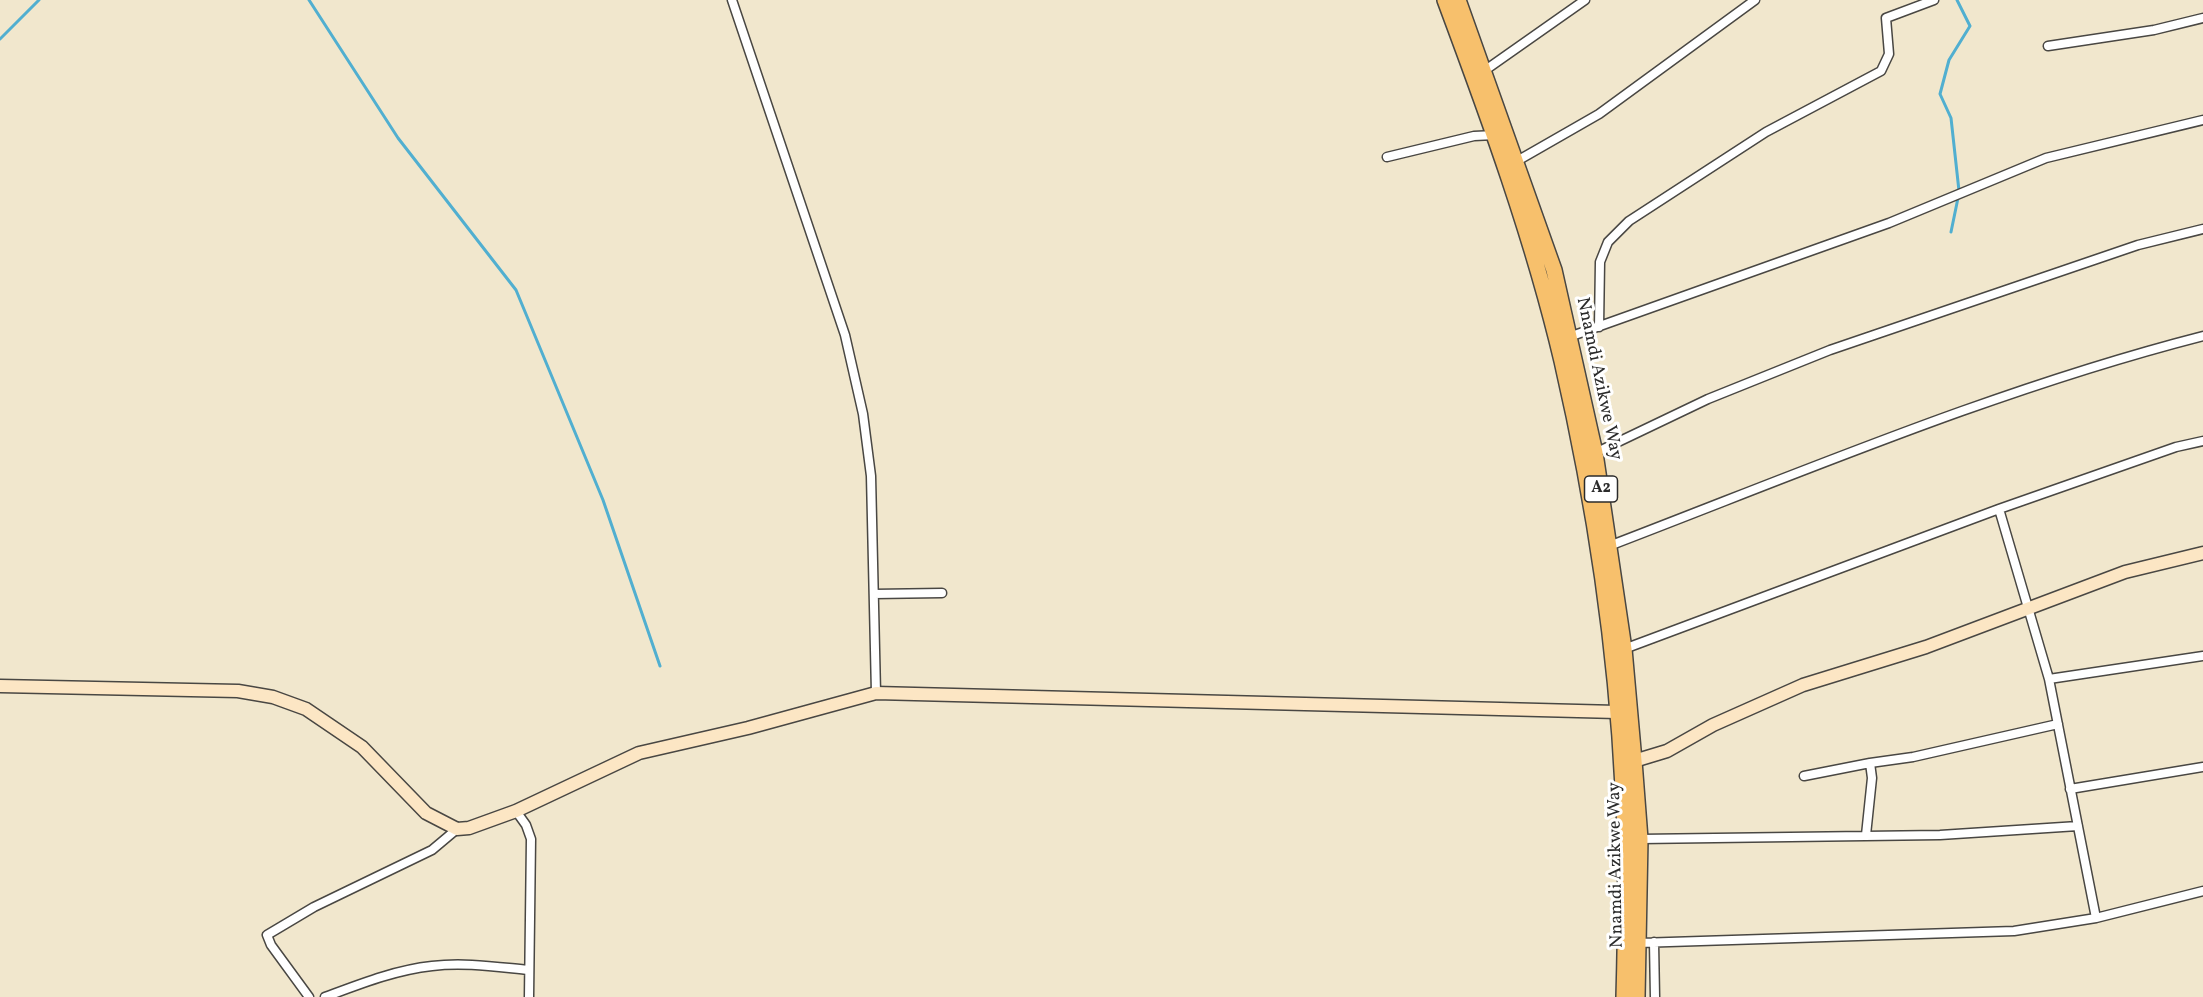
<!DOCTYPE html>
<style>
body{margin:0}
canvas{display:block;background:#f1e7cd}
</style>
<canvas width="2203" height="997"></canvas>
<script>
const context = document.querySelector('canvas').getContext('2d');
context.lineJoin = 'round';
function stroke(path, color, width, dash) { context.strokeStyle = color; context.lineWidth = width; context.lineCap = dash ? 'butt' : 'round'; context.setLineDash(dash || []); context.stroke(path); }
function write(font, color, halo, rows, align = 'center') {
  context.font = font + ' Vollkorn,serif'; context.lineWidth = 6; context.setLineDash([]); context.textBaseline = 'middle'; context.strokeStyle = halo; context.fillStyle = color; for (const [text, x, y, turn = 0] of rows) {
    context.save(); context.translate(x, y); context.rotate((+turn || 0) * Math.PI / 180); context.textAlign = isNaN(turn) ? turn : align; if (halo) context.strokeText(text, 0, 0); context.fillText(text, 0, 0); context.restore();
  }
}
stroke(new Path2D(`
 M 309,0 L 398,138 L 516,290 L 603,500 L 660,666
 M 1957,0 L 1970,26 L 1949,60 L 1940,94 L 1951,118 L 1959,191
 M 0,39 L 39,0
 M 1951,232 L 1958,198`), '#51afd0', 3);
const street = new Path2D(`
 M 732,0 L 845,335 L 863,414 L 871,476 L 876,693
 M 2048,46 L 2154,30 L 2203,18
 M 1484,71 L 1585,0
 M 1387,157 L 1474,136 L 1495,135
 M 1517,161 L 1599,114 L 1755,0
 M 1599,327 L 1600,262 L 1608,242 L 1629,221 L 1766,132 L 1881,71 L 1889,54 L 1886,18 L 1934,0
 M 1569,337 L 1889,223 L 2046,158 L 2203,120
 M 1595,453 L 1708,399 L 1830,350 L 2138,245 L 2203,229
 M 1999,509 L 2049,679 L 2096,918
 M 1609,546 C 1805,471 2000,388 2203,336
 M 874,594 L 942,593
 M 1624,649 L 1999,509 L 2176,447 L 2203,441
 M 2049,679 L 2203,656
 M 1804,776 L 1870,763
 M 2070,789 L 2203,767
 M 516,811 L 526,825 L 531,839 L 529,997
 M 1866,835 L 1872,778 L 1870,763 L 1913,757 L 2058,724
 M 1640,839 L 1940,835 L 2078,826
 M 1654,942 L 1655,997
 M 1638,943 L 2014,931 L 2096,918 L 2203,891
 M 309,997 L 271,945 L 267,935 L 314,907 L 432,850 L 457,829
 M 325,997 C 360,984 395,970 432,966 C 464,962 497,967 529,970`);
const secondary = new Path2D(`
 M 0,686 L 238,691 L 273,697 L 306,709 L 362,747 L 426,813 L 457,829 L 469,828 L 516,811 L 639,753 L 748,728 L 876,693 L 1617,712
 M 1634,761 L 1667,751 L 1713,725 L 1803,685 L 1926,647 L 2125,572 L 2203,553`);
const highway = new Path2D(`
 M 1445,0 C 1489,118 1533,238 1562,361 C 1594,500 1616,644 1623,787 C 1627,857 1626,927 1624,997
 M 1458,0 L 1554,270 L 1595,453 L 1624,649 L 1634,761 L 1640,839 L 1637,997`);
stroke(street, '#494743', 11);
stroke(secondary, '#494743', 15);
stroke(highway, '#494743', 18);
stroke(street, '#fff', 8);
stroke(secondary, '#fce6c4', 12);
stroke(highway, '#f7c06c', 15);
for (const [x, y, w] of [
 [1601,489,33]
]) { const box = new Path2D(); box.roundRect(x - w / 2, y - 13, w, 26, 4.5); context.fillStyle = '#fff'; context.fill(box); stroke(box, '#2b2b2b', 1.5); }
write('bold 16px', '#2b2b2b', null, [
 ["A2",1601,489]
]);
write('18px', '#2b2b2b', '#fff', [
 ["Nnamdi Azikwe Way",1598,379,78],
 ["Nnamdi Azikwe Way",1617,865,-91]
]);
</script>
